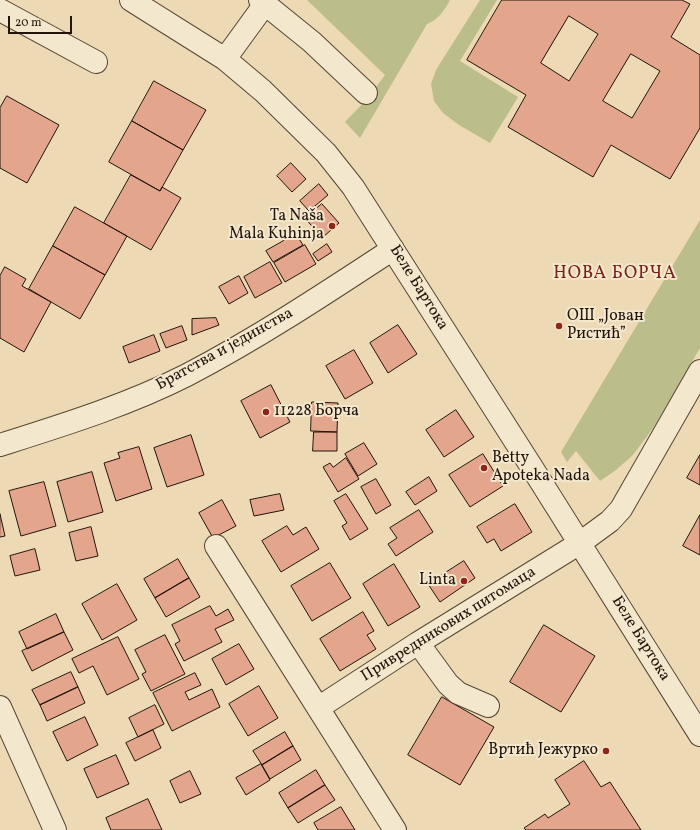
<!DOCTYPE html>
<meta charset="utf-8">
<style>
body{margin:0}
#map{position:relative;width:700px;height:830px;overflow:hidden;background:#eddab4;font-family:Vollkorn,serif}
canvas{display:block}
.scale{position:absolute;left:8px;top:16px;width:64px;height:18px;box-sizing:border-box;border:2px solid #231409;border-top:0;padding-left:5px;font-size:12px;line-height:14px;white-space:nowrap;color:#231409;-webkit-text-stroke:3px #f3e7ce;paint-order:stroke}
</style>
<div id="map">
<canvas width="700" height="830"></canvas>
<div class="scale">20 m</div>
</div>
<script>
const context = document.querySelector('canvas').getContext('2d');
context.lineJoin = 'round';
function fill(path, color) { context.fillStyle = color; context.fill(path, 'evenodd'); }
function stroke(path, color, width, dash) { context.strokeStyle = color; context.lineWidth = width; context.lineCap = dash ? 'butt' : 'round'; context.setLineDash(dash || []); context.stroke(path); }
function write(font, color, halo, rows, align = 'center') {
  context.font = font + ' Vollkorn,serif'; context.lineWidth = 4; context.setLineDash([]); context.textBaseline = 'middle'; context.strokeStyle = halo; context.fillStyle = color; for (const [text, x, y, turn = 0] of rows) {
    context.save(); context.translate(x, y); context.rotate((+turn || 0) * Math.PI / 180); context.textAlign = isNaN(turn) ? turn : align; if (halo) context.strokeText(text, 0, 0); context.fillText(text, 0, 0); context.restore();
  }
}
fill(new Path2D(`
 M 307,0 L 450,0 C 444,11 439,19 427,24 L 360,138 L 345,122 L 367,99 L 385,75 Z
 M 480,0 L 497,0 L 460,61 L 518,97 L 490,143 L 459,125 L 443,113 L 434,101 L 431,84 L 436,70 Z
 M 700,220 L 700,348 L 654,427 L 633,455 L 616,470 L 600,481 L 576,451 L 567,462 L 561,452 Z`), '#bbbe8b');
const building = new Path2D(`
 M 502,0 L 682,0 L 690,4 L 671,37 L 700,55 L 700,128 L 670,179 L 611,145 L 593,177 L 508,127 L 526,95 L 467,60 ZM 569,16 L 598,34 L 569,81 L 541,63 ZM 631,54 L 660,71 L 632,118 L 603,101 Z
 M 154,81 L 206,110 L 183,150 L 132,121 Z
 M 7,96 L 59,125 L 27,183 L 0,168 L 0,108 Z
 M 132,121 L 183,150 L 160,191 L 109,162 Z
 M 291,163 L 306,179 L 292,192 L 277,176 Z
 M 131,175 L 160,191 L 162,187 L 181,198 L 151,250 L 104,223 Z
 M 319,184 L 328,195 L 309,211 L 300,201 Z
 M 322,204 L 339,223 L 322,238 L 305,218 Z
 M 75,207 L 127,236 L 105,275 L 53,246 Z
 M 296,234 L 303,245 L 273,262 L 266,251 Z
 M 327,244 L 332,252 L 318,261 L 313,254 Z
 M 305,245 L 316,264 L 285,282 L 274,263 Z
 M 53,246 L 105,275 L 80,319 L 29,289 Z
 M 270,262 L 282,283 L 255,298 L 244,277 Z
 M 5,267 L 26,279 L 22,286 L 51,302 L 24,352 L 0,338 L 0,276 Z
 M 239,276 L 248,293 L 229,304 L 219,287 Z
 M 216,318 L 219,325 L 192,335 L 192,319 Z
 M 398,325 L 417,354 L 388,373 L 370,343 Z
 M 182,326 L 187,340 L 166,348 L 160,334 Z
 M 154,335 L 160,351 L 129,363 L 123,347 Z
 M 354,350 L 373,383 L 345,399 L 326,366 Z
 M 271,385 L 290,422 L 260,438 L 241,401 Z
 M 312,402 L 338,403 L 337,432 L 311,431 Z
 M 456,410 L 474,437 L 444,457 L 426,430 Z
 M 314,432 L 337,432 L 337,451 L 313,451 Z
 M 191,435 L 204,475 L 167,487 L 154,448 Z
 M 364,443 L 377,464 L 358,476 L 345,454 Z
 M 139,447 L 152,489 L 116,501 L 104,463 L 120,458 L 118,453 Z
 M 483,454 L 503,486 L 470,507 L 449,475 Z
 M 700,455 L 700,485 L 687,478 Z
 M 346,458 L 359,479 L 338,492 L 323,467 L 330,463 L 333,467 Z
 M 92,472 L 103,512 L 68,522 L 57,482 Z
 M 429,477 L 437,491 L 415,505 L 406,492 Z
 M 376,479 L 391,505 L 376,514 L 361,487 Z
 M 44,482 L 56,526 L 21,536 L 9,491 Z
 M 280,494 L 284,510 L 254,516 L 250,500 Z
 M 346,494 L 368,529 L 350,540 L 342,526 L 347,523 L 334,501 Z
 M 222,500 L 236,526 L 213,538 L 199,513 Z
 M 515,504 L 532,532 L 501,551 L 494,539 L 487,543 L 477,527 Z
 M 419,510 L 433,532 L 396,556 L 388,544 L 397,538 L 390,528 Z
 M 0,514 L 5,536 L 0,537 Z
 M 700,515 L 700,555 L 683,546 Z
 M 287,526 L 293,535 L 306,527 L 319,549 L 281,572 L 262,541 Z
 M 91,527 L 98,556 L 76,561 L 69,533 Z
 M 35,549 L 40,570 L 15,576 L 10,556 Z
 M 178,559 L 189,578 L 155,598 L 144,579 Z
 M 464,561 L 475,578 L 440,602 L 428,584 Z
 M 330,563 L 351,598 L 312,621 L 291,586 Z
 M 394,564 L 420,607 L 388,626 L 363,584 Z
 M 189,578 L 200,597 L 166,617 L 155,598 Z
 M 117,584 L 137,620 L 102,640 L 82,604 Z
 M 210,606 L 216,616 L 228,609 L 234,620 L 215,629 L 222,642 L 184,661 L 175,644 L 180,641 L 172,625 Z
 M 363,612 L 374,631 L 367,635 L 376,649 L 340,671 L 320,639 Z
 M 56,614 L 64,632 L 27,649 L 19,632 Z
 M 544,625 L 595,656 L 561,712 L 510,682 Z
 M 64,632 L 73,650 L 32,671 L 22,651 Z
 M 165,635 L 185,674 L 151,691 L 142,674 L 146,672 L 135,650 Z
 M 118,637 L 139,679 L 107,695 L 93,666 L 79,673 L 72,659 Z
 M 239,644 L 254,669 L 226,685 L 212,659 Z
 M 71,672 L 78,687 L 40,705 L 32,690 Z
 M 195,673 L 201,685 L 185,692 L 189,700 L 212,689 L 220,707 L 172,731 L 153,693 Z
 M 259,686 L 278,718 L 248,736 L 229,704 Z
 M 78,687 L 85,703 L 47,721 L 40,705 Z
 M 442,697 L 494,727 L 460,785 L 408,755 Z
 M 155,705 L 164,724 L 138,737 L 129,718 Z
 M 85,717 L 98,745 L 67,761 L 53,732 Z
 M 153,730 L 161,748 L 135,761 L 126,743 Z
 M 285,732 L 293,746 L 262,765 L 253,751 Z
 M 293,746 L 301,760 L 270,779 L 262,765 Z
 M 116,755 L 129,784 L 97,798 L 84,769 Z
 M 584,761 L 601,787 L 610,782 L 641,830 L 526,830 L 524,828 L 545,814 L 548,818 L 570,804 L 555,780 Z
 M 261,764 L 270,780 L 246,795 L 236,778 Z
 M 316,770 L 325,785 L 288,808 L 279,793 Z
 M 190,771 L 201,794 L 180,803 L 170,781 Z
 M 325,785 L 335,800 L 298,823 L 288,808 Z
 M 148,799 L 162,830 L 111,830 L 106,818 Z
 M 341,807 L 355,830 L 318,830 L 314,823 Z`);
fill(building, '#e4a58d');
stroke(building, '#231409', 1);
const minor = new Path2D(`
 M 131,0 L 225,59 L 263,91 L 326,153 L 353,187 L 531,466 L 700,735
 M 260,0 L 312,42 L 366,93
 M 0,10 L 96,62
 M 225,59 L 265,4
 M 0,445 C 63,425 128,405 187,375 C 258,338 326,293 393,249
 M 216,546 L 395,830
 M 418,643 L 448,684 L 458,693 L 488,706
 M 0,707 L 55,830
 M 318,708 L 418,643 L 580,543 L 610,521 L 621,509 L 700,371`);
stroke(minor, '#564634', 24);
stroke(minor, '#f3e7ce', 22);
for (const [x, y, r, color] of [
 [332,226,4,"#8f2418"],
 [559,326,4,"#8f2418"],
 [266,412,4,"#8f2418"],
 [484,468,4,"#8f2418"],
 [464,581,4,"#8f2418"],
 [606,751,4,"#8f2418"]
]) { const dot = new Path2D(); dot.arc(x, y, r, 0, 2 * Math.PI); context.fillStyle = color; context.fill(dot); stroke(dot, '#f3e7ce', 1.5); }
write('16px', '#231409', '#f3e7ce', [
 ["Ta Naša",324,217],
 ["Mala Kuhinja",324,235],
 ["ОШ „Јован",567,317,"left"],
 ["Ристић”",567,335,"left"],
 ["11228 Борча",274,412,"left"],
 ["Betty",492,459,"left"],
 ["Apoteka Nada",492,477,"left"],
 ["Linta",456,581],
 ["Вртић Јежурко",598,751]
], 'right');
write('16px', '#231409', '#f3e7ce', [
 ["Беле Бартока",418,288,58],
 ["Братства и јединства",225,350,-29],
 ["Привредникових питомаца",449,625,-32],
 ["Беле Бартока",640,639,58]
]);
context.letterSpacing = '1px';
write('18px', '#7a1f14', '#f3e7ce', [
 ["НОВА БОРЧА",615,275]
]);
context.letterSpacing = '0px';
</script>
